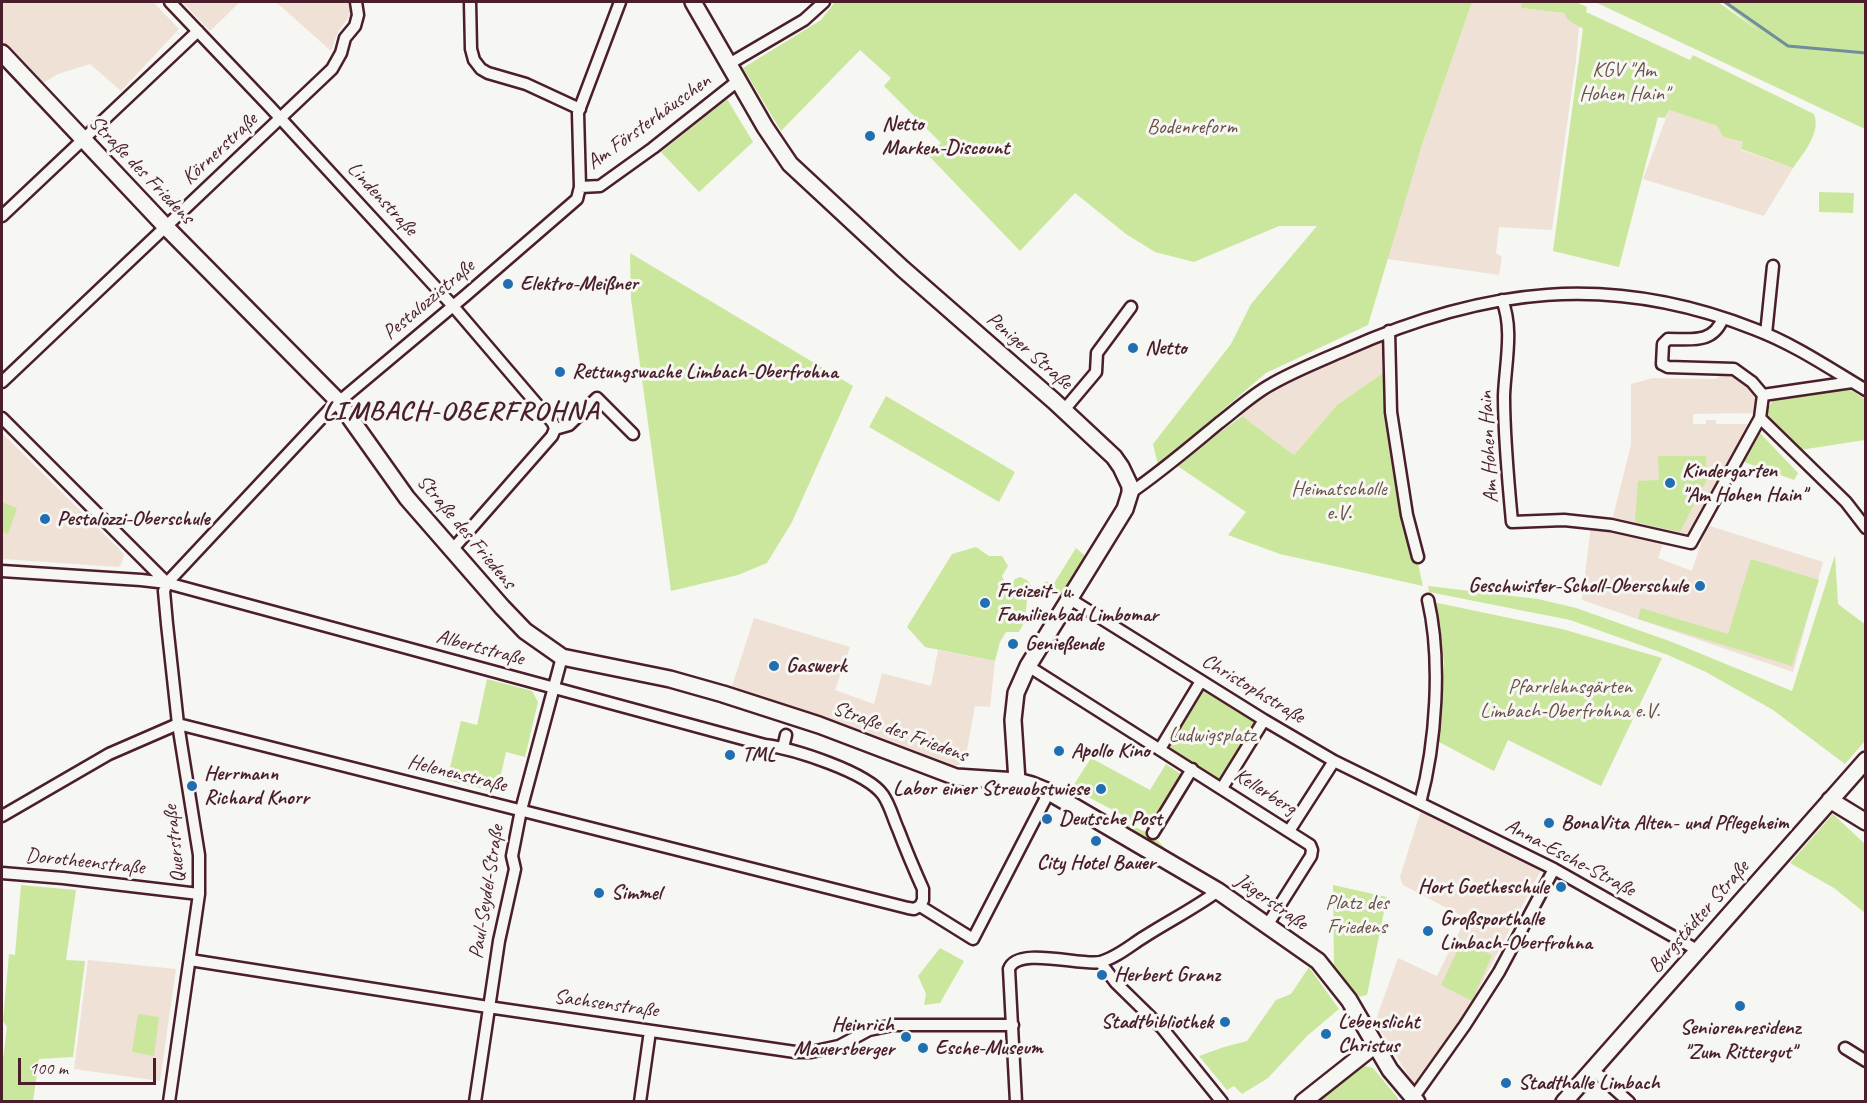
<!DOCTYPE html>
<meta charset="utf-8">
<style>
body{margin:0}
#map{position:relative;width:1867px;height:1103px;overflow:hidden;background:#f6f6f2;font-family:Caveat,sans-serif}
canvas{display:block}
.frame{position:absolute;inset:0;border:3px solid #4a1f2b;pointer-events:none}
.scale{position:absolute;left:18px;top:1058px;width:138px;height:27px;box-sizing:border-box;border:3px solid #4a1f2b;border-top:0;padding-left:8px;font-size:18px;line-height:21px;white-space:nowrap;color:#4a1f2b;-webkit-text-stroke:4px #f6f6f2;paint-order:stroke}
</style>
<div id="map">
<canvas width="1867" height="1103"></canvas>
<div class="frame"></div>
<div class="scale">100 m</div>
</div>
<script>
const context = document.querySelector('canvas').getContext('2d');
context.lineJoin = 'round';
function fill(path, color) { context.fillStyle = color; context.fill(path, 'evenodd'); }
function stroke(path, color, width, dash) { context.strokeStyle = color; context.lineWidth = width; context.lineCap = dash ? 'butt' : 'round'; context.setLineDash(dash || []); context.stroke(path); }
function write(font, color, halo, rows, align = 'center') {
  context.font = font + ' Caveat,sans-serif'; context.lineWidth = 6; context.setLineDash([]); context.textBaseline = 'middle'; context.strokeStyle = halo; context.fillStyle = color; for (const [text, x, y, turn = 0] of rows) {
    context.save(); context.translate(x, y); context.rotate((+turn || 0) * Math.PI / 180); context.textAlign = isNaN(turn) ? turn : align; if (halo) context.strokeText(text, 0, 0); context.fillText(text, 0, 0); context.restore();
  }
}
fill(new Path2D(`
 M 2,2 L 153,2 L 179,29 L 121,91 L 90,64 L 58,74 L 40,85 L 2,44 Z
 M 182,2 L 240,2 L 210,31 Z
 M 276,2 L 366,2 L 351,14 L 338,32 L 331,51 Z
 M 1472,2 L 1522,2 L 1522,8 L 1564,13 L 1579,26 L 1576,61 L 1552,230 L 1499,227 L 1496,253 L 1502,257 L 1499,275 L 1387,259 L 1422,145 Z
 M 1669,110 L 1717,126 L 1723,137 L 1743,142 L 1741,150 L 1793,168 L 1764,216 L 1643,179 Z
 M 1389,331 L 1390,368 L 1337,405 L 1294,455 L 1235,411 L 1248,400 Z
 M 1734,371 L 1758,395 L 1757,413 L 1693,414 L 1693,424 L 1706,424 L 1706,420 L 1716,420 L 1716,424 L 1749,424 L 1749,430 L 1687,538 L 1612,520 L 1631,445 L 1631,384 L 1653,378 L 1715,379 L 1725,373 Z
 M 2,433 L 124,554 L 121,565 L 118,567 L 2,559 Z
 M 1591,525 L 1665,538 L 1658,558 L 1692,571 L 1707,525 L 1823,562 L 1793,672 L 1582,600 Z
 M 754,618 L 850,647 L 835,690 L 874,704 L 882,673 L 931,686 L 938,650 L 995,661 L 990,707 L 975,706 L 965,761 L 953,768 L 732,686 Z
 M 1421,810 L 1541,870 L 1466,1013 L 1415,1086 L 1375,1022 L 1398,958 L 1437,976 L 1466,918 L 1403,885 L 1400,877 Z
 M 88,960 L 176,969 L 160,1081 L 74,1069 Z`), '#f0e1d6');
fill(new Path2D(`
 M 835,2 L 1472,2 L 1422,145 L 1368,325 L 1266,373 L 1158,465 L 1153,444 L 1231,344 L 1251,304 L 1317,226 L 1279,226 L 1194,262 L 1155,252 L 1126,234 L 1075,193 L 1020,251 L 929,156 L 941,143 L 884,86 L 891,78 L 860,50 L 781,131 L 743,68 L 821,20 Z
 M 1522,2 L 1576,2 L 1587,7 L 1586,12 L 1690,60 L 1693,55 L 1814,114 C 1821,133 1804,152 1793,168 L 1741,149 L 1743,142 L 1723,137 L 1717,126 L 1669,110 L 1665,118 L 1658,117 L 1619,267 L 1553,251 L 1583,29 L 1568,20 L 1564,13 L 1521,8 Z
 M 1595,2 L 1718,2 L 1760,32 L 1722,2 L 1865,2 L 1865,129 Z
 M 727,99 L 753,142 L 699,192 L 661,152 Z
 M 1819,192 L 1854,193 L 1853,213 L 1819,212 Z
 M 630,253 L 853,386 L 792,522 L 767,563 L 738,575 L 671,591 L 631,299 Z
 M 1390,368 L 1407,515 L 1423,586 L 1280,554 L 1228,535 L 1246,512 L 1176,465 L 1242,416 L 1294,455 L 1337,405 Z
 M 1846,387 L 1865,399 L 1865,440 L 1800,450 L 1796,448 L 1768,419 L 1768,408 L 1775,398 Z
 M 886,396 L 1015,472 L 999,502 L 869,427 Z
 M 1760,433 L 1798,473 L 1794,480 L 1744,462 Z
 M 1658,456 L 1706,456 L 1707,479 L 1680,532 L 1635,522 L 1638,481 L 1659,480 Z
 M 2,502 L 17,508 L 8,534 L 2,532 L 2,533 Z
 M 976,547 L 989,556 L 1002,556 L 1008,566 L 1002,576 L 1007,587 L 1010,587 L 1015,579 L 1020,577 L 1027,580 L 1031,585 L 1027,599 L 1025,621 L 1019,632 L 1006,632 L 1000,642 L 995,661 L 925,647 L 907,627 L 952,554 Z
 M 1076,548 L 1084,555 L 1084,559 L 1060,597 L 1045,592 L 1042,586 L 1046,581 L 1053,585 Z
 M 1835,555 L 1838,604 L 1866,625 L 1865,741 L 1845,764 L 1773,710 L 1706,672 L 1668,655 L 1570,620 L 1429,592 L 1428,586 L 1538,599 L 1576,608 L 1672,642 L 1792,691 Z
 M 1751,559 L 1819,580 L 1792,666 L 1638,619 L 1641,608 L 1728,634 Z
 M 1433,602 L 1562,629 L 1662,658 L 1601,786 L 1508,740 L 1494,771 L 1437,741 L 1444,662 Z
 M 487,679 L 532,691 L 538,702 L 525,757 L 506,752 L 497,792 L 447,780 L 461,721 L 477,725 Z
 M 1201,681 L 1264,720 L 1222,788 L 1160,749 Z
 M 1091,758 L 1150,790 L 1166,764 L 1182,775 L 1149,829 L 1088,797 L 1073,786 Z
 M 1080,802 L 1146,832 L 1156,839 L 1176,859 Z
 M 1833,814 L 1865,844 L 1865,913 L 1834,888 L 1790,863 Z
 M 21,885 L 76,890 L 66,960 L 85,961 L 73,1057 L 39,1059 L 33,1101 L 2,1101 L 2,1067 L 7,1027 L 3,1021 L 9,954 L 15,955 Z
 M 1333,885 L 1387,897 L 1367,995 L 1359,997 L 1334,966 Z
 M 1462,941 L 1492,955 L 1472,1001 L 1441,985 Z
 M 940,948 L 964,961 L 940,1003 L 924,1005 L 926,994 L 918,976 Z
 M 1309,967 L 1339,1009 L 1307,1036 L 1268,1078 L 1242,1094 L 1234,1086 L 1227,1090 L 1199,1056 L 1224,1047 L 1247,1041 L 1276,1000 L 1291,994 Z
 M 138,1014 L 159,1017 L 154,1056 L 132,1052 Z
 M 1364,1066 L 1373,1068 L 1398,1098 L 1398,1101 L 1323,1102 L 1320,1098 L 1359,1067 Z`), '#cbe79e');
stroke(new Path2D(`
 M 1725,2 L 1788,46 L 1866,53`), '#6f8d9b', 3);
const street = new Path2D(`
 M 170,2 L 270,107 L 453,306 L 553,423 L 555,429 L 552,436 L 452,550
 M 470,2 L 471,49 L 474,60 L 481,69 L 488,73 L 526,84 L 580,109
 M 729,64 L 804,20 L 824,2
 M 580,187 L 600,186 L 653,148 L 739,80
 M 2,216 L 198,31
 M 1502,300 C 1514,329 1505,365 1504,396 C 1504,438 1508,480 1512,522 L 1564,520 L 1611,525 L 1691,543 L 1760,418 L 1763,395 L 1752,382 L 1734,369 L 1668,367 L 1662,364 L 1663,344 L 1668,339 C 1692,339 1713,344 1723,318
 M 1389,331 L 1391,412 L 1407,515 L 1418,557
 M 1766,334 L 1773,266
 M 2,382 L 332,69 L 341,53 L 345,38 L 355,26 L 358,15 L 356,2
 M 1763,395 L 1852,382
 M 1064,410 L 1096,372 L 1097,353 L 1131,307
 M 2,418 L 167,583
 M 1760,418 L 1846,502 L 1866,528
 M 555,429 L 569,425 L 597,398 L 633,434
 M 1130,493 C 1161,472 1190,447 1219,423 C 1236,410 1252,395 1270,385 C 1294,371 1320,361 1345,350 C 1484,288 1609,272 1754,329 C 1794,344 1829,368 1866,390
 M 2,571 L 141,580 L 167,583 L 765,745 C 794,749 867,772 883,795 C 890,805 893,818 898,829 C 906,850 914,869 923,889 L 923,900 L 920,906
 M 1070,599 L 1264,720 L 1334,761 L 1554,869 L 1699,951
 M 1028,666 L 1310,845 L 1312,850 L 1311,856 L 1268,924
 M 783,748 L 786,735
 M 1160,749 L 1201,681
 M 1222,788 L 1264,720
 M 1420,803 C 1436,744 1442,660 1428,600
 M 2,816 L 109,754 L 178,724 L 908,908 L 914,909 L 920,906
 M 1289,831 L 1334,761
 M 1153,833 L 1192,769
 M 2,873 L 63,878 L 199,894
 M 920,906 L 973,939 L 1049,792
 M 190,960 L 488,1007 L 795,1052 L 811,1052 L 839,1046 L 869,1030 L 893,1025 L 1013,1025
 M 1100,962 L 1116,983 L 1163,1029 L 1222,1102
 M 1845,1048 L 1866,1061
 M 1592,1069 L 1629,1102
 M 1411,1101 L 1465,1025 L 1499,972 L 1554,869
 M 169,1102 L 199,894 L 199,855 L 178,724 L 167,624 L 164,591 L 167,583 L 329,410 L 465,296 L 577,199 L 580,187 L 578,113 L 620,2
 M 475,1102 L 499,941 L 515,869 L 512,856 L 521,810 L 562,657
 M 640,1102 L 650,1031
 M 1016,1102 L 1009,969 C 1017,946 1081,966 1100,962 C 1116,958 1131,945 1144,937 C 1169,921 1195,908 1218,891`);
const secondary = new Path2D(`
 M 693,2 L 765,127 L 790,164 L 903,269 L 1054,401 L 1114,457 L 1121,467 L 1130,486 L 1130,493 L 1125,509 L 1028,666 L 1016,693 L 1013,720 L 1017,781
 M 2,53 L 166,227 L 338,401 L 407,498 L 502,607 L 525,631 L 562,657 L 670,679 L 723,694 L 819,725 L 956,777 L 1017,781 L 1032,785 L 1049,792 L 1218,891 L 1318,961 L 1349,1000 L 1390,1070 L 1417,1102
 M 1830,800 L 1866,822
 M 1303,1102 L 1375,1045
 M 1564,1102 L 1866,760`);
stroke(street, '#4a1f2b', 15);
stroke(secondary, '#4a1f2b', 20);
stroke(street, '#f6f6f2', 10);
stroke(secondary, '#f6f6f2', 15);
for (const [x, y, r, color] of [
 [870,136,6,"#1f6fb2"],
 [508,284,6,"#1f6fb2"],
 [1133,348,6,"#1f6fb2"],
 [560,372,6,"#1f6fb2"],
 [1670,483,6,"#1f6fb2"],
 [45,519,6,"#1f6fb2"],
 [1700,586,6,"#1f6fb2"],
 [985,603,6,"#1f6fb2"],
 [1013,644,6,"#1f6fb2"],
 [774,666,6,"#1f6fb2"],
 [1059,751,6,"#1f6fb2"],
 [730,755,6,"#1f6fb2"],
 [192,786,6,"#1f6fb2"],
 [1101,789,6,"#1f6fb2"],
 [1047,819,6,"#1f6fb2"],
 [1549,823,6,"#1f6fb2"],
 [1096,841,6,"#1f6fb2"],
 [1561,887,6,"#1f6fb2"],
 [599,893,6,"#1f6fb2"],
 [1428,931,6,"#1f6fb2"],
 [1102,975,6,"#1f6fb2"],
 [1740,1006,6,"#1f6fb2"],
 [1225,1022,6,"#1f6fb2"],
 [1326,1034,6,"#1f6fb2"],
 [906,1037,6,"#1f6fb2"],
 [923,1048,6,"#1f6fb2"],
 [1506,1083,6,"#1f6fb2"]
]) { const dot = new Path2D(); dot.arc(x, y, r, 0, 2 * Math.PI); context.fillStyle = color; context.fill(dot); stroke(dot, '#f6f6f2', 2); }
write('21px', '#6a5148', '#f6f6f2', [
 ["KGV \"Am",1624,70],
 ["Hohen Hain\"",1624,94],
 ["Bodenreform",1192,127],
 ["Heimatscholle",1339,489],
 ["e.V.",1339,513],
 ["Pfarrlehnsgärten",1570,687],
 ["Limbach-Oberfrohna e.V.",1570,711],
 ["Ludwigsplatz",1212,735],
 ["Platz des",1357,903],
 ["Friedens",1357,927]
]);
write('21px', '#4a1f2b', '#f6f6f2', [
 ["Am Försterhäuschen",649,122,-36],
 ["Körnerstraße",220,149,-43],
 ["Straße des Friedens",141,170,46],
 ["Lindenstraße",382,199,47],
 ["Pestalozzistraße",429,300,-40],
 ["Peniger Straße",1029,351,41],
 ["Am Hohen Hain",1489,447,-93],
 ["Straße des Friedens",466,532,50],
 ["Albertstraße",480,648,15],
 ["Christophstraße",1253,689,31],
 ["Straße des Friedens",900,732,20],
 ["Helenenstraße",457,774,14],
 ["Kellerberg",1265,792,32],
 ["Querstraße",175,844,-96],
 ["Anna-Esche-Straße",1570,858,28],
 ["Dorotheenstraße",85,862,6],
 ["Paul-Seydel-Straße",487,892,-81],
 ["Jägerstraße",1271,902,35],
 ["Burgstädter Straße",1699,917,-49],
 ["Sachsenstraße",606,1004,8]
]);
write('bold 21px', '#4a1f2b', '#f6f6f2', [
 ["Netto",882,124],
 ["Marken-Discount",882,148],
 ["Elektro-Meißner",520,284],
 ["Netto",1145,348],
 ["Rettungswache Limbach-Oberfrohna",572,372],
 ["Kindergarten",1682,471],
 ["\"Am Hohen Hain\"",1682,495],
 ["Pestalozzi-Oberschule",57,519],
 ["Geschwister-Scholl-Oberschule",1688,586,"right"],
 ["Freizeit- u.",997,591],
 ["Familienbad Limbomar",997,615],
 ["Genießende",1025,644],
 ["Gaswerk",786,666],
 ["Apollo Kino",1071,751],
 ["TML",742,755],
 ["Herrmann",204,774],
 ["Richard Knorr",204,798],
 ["Labor einer Streuobstwiese",1089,789,"right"],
 ["Deutsche Post",1059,819],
 ["BonaVita Alten- und Pflegeheim",1561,823],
 ["City Hotel Bauer",1096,863,"center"],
 ["Hort Goetheschule",1549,887,"right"],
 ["Simmel",611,893],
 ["Großsporthalle",1440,919],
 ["Limbach-Oberfrohna",1440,943],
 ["Herbert Granz",1114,975],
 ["Stadtbibliothek",1213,1022,"right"],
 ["Lebenslicht",1338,1022],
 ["Christus",1338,1046],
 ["Heinrich",894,1025,"right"],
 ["Mauersberger",894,1049,"right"],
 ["Seniorenresidenz",1740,1028,"center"],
 ["\"Zum Rittergut\"",1740,1052,"center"],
 ["Esche-Museum",935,1048],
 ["Stadthalle Limbach",1518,1083]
], 'left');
context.letterSpacing = '1.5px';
write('bold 27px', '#4a1f2b', '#f6f6f2', [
 ["LIMBACH-OBERFROHNA",461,412]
]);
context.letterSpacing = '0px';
</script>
